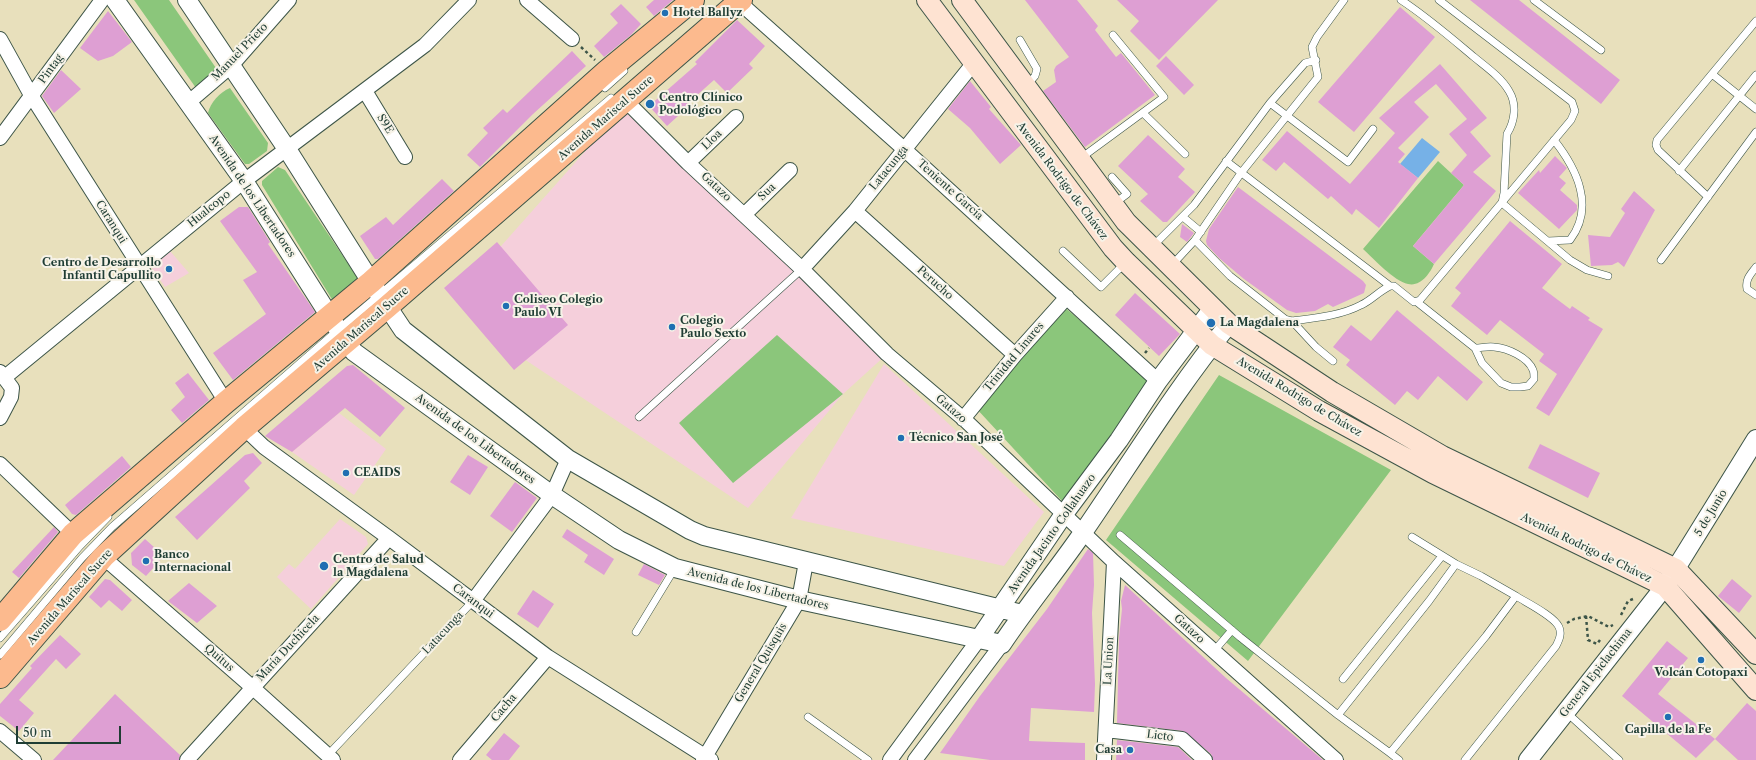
<!DOCTYPE html>
<meta charset="utf-8">
<style>
body{margin:0}
#map{position:relative;width:1756px;height:760px;overflow:hidden;background:#e8e0bc;font-family:"Libre Caslon Text",serif}
canvas{display:block}
.scale{position:absolute;left:16px;top:726px;width:105px;height:18px;box-sizing:border-box;border:2px solid #1f3d34;border-top:0;padding-left:5px;font-size:12px;line-height:14px;white-space:nowrap;color:#1f3d34;-webkit-text-stroke:3px #f7f3e8;paint-order:stroke}
</style>
<div id="map">
<canvas width="1756" height="760"></canvas>
<div class="scale">50 m</div>
</div>
<script>
const context = document.querySelector('canvas').getContext('2d');
context.lineJoin = 'round';
function fill(path, color) { context.fillStyle = color; context.fill(path, 'evenodd'); }
function stroke(path, color, width, dash) { context.strokeStyle = color; context.lineWidth = width; context.lineCap = dash ? 'butt' : 'round'; context.setLineDash(dash || []); context.stroke(path); }
function write(font, color, halo, rows, align = 'center') {
  context.font = font + ' "Libre Caslon Text",serif'; context.lineWidth = 4; context.setLineDash([]); context.textBaseline = 'middle'; context.strokeStyle = halo; context.fillStyle = color; for (const [text, x, y, turn = 0] of rows) {
    context.save(); context.translate(x, y); context.rotate((+turn || 0) * Math.PI / 180); context.textAlign = isNaN(turn) ? turn : align; if (halo) context.strokeText(text, 0, 0); context.fillText(text, 0, 0); context.restore();
  }
}
fill(new Path2D(`
 M 629,102 L 887,354 L 843,394 L 748,508 L 518,355 L 454,299 Z
 M 170,251 L 189,273 L 165,287 L 150,265 Z
 M 884,364 L 1044,512 L 1004,566 L 791,518 Z
 M 339,413 L 386,449 L 354,495 L 292,452 Z
 M 340,519 L 366,537 L 368,544 L 311,609 L 277,577 L 289,564 L 295,569 Z`), '#f5cfdb');
fill(new Path2D(`
 M 134,0 L 169,0 L 216,68 L 196,88 Z
 M 230,88 L 268,143 L 267,151 L 249,164 L 245,164 L 208,113 C 210,103 220,92 230,88 Z
 M 1438,161 L 1464,185 L 1413,246 L 1434,264 C 1430,273 1421,287 1408,284 C 1394,281 1374,259 1363,249 Z
 M 278,167 L 285,170 L 359,280 L 333,301 L 262,185 L 262,181 Z
 M 1063,306 L 1150,380 L 1063,502 L 975,407 Z
 M 777,335 L 843,394 L 733,483 L 679,423 Z
 M 1219,375 L 1391,470 L 1248,661 L 1106,540 Z`), '#8bc67b');
fill(new Path2D(`
 M 1422,138 L 1440,152 L 1418,178 L 1400,164 Z`), '#76b1e7');
fill(new Path2D(`
 M 654,0 L 673,0 L 654,16 L 646,7 Z
 M 1025,0 L 1077,0 L 1098,26 L 1095,30 L 1116,57 L 1121,53 L 1155,95 L 1085,147 L 1043,91 L 1056,82 L 1054,70 L 1056,66 L 1069,57 Z
 M 1117,0 L 1218,0 L 1159,60 L 1130,31 L 1139,21 Z
 M 1470,0 L 1519,0 L 1620,80 L 1601,104 Z
 M 621,4 L 641,24 L 631,35 L 604,57 L 594,46 L 618,23 L 610,14 Z
 M 1400,7 L 1435,37 L 1354,132 L 1318,102 Z
 M 108,11 L 132,42 L 113,56 L 98,61 L 80,48 Z
 M 737,20 L 765,46 L 749,64 L 753,68 L 727,93 L 714,80 L 686,105 L 688,107 L 667,126 L 649,106 L 697,64 L 695,62 Z
 M 572,51 L 586,66 L 533,114 L 480,167 L 467,155 L 488,133 L 483,128 L 503,109 L 507,113 Z
 M 1166,56 L 1194,85 L 1184,95 L 1156,66 Z
 M 1440,64 L 1487,118 L 1470,132 L 1491,156 L 1473,172 L 1496,191 L 1434,264 L 1413,246 L 1464,185 L 1451,173 L 1467,155 L 1449,134 L 1467,119 L 1436,84 L 1414,102 L 1429,117 L 1398,148 L 1405,154 L 1398,162 L 1418,178 L 1379,228 L 1356,209 L 1352,215 L 1331,196 L 1328,199 L 1284,162 L 1276,171 L 1262,160 L 1287,131 L 1350,184 L 1395,133 L 1379,118 Z
 M 61,70 L 81,89 L 54,113 L 42,96 Z
 M 970,81 L 991,107 L 989,109 L 1021,145 L 1000,164 L 970,128 L 948,109 Z
 M 1148,135 L 1185,169 L 1178,177 L 1195,192 L 1167,222 L 1163,222 L 1140,201 L 1148,194 L 1118,166 Z
 M 1555,156 L 1567,168 L 1559,177 L 1566,183 L 1560,190 L 1577,205 L 1577,210 L 1559,229 L 1518,193 L 1539,170 L 1540,173 Z
 M 442,179 L 454,191 L 378,259 L 375,259 L 360,236 L 386,217 L 393,225 Z
 M 1238,187 L 1363,281 L 1366,285 L 1364,293 L 1333,307 L 1328,304 L 1315,311 L 1296,313 L 1287,310 L 1244,279 L 1219,258 L 1207,245 L 1206,241 L 1209,229 Z
 M 1634,191 L 1655,210 L 1624,267 L 1618,262 L 1612,265 L 1591,266 L 1588,235 L 1610,237 L 1625,213 L 1621,209 Z
 M 239,207 L 248,207 L 270,242 L 268,244 L 315,312 L 233,380 L 213,353 L 266,314 L 243,280 L 257,272 L 220,221 Z
 M 1510,221 L 1562,264 L 1542,288 L 1570,309 L 1572,306 L 1590,318 L 1588,320 L 1603,329 L 1549,416 L 1536,408 L 1557,374 L 1539,361 L 1544,354 L 1500,320 L 1487,335 L 1451,306 L 1461,293 L 1455,288 Z
 M 1182,224 L 1194,233 L 1187,242 L 1180,237 Z
 M 497,242 L 568,325 L 514,370 L 444,288 Z
 M 1135,293 L 1180,334 L 1159,356 L 1115,315 Z
 M 1397,310 L 1483,382 L 1467,401 L 1438,376 L 1418,400 L 1407,391 L 1395,405 L 1346,365 L 1350,360 L 1333,347 L 1351,325 L 1371,341 Z
 M 353,365 L 405,408 L 380,437 L 345,408 L 292,452 L 265,436 L 347,366 Z
 M 188,373 L 209,400 L 182,423 L 171,410 L 185,397 L 175,383 Z
 M 1540,444 L 1600,473 L 1588,498 L 1528,468 Z
 M 253,453 L 262,463 L 244,481 L 250,488 L 197,540 L 175,517 L 245,455 Z
 M 468,455 L 488,467 L 470,495 L 450,482 Z
 M 122,456 L 131,467 L 76,515 L 72,514 L 65,505 Z
 M 515,482 L 537,498 L 512,532 L 490,516 Z
 M 54,527 L 58,532 L 19,578 L 12,572 Z
 M 567,529 L 614,559 L 604,575 L 584,562 L 588,555 L 562,537 Z
 M 145,539 L 164,556 L 146,576 L 132,565 L 131,553 Z
 M 1088,549 L 1093,553 L 1094,585 L 1092,613 L 1095,684 L 1094,712 L 1031,708 L 1029,741 L 1085,743 L 1085,760 L 990,760 L 940,753 L 980,696 L 1047,609 Z
 M 644,564 L 665,575 L 659,585 L 638,575 Z
 M 105,579 L 110,580 L 132,600 L 122,611 L 109,600 L 101,608 L 89,597 Z
 M 1732,579 L 1752,596 L 1739,613 L 1718,596 Z
 M 189,583 L 217,606 L 197,623 L 168,601 Z
 M 1125,585 L 1226,678 L 1323,760 L 1213,760 L 1211,754 L 1183,731 L 1117,723 L 1119,638 L 1122,609 L 1121,601 Z
 M 533,590 L 554,604 L 538,628 L 517,614 Z
 M 60,635 L 81,654 L 66,669 L 56,659 L 19,700 L 34,713 L 19,731 L 0,716 L 0,704 L 32,668 L 30,666 Z
 M 1667,641 L 1688,658 L 1658,694 L 1715,739 L 1696,758 L 1622,696 Z
 M 115,694 L 180,755 L 179,760 L 53,760 Z
 M 1747,703 L 1756,711 L 1756,760 L 1738,760 L 1715,739 Z
 M 504,733 L 520,746 L 509,760 L 492,760 L 486,755 Z
 M 1117,740 L 1178,747 L 1192,760 L 1116,760 Z`), '#de9fd3');
const service = new Path2D(`
 M 1401,0 C 1427,17 1450,37 1474,57 C 1486,67 1501,77 1509,91 C 1517,104 1515,121 1507,134 L 1504,193 L 1502,203 L 1570,260 L 1587,270 L 1608,276
 M 1534,0 L 1601,50
 M 1020,40 L 1037,69 L 1035,76 L 1027,85
 M 1712,74 L 1756,109
 M 605,88 L 624,71
 M 1270,103 L 1348,162 L 1373,129
 M 1143,113 L 1185,154
 M 1081,158 L 1164,97 L 1113,35
 M 1226,161 L 1390,286 L 1394,286 L 1414,302 L 1420,300 L 1571,120 L 1575,111 L 1572,102 L 1439,0
 M 1679,171 L 1756,75
 M 1112,177 L 1127,194 L 1115,203
 M 1708,197 L 1658,150 L 1656,145 L 1657,140 L 1756,21
 M 1183,217 L 1201,232
 M 1195,240 L 1241,173 L 1318,77 L 1312,47 L 1317,37 L 1344,0
 M 1548,241 L 1570,240 C 1595,207 1577,169 1554,140
 M 1153,246 L 1194,205 L 1270,103 L 1305,63 L 1316,60
 M 1063,251 L 1101,287 L 1125,263
 M 1661,260 L 1756,132
 M 1172,265 L 1195,240 L 1230,276 L 1285,319 L 1292,321 C 1315,318 1340,316 1361,305 C 1372,300 1379,291 1390,286
 M 1756,267 C 1751,274 1745,279 1747,289 L 1756,295
 M 1417,302 L 1475,348 L 1482,363 L 1501,383 L 1511,387 L 1520,387 L 1528,386 L 1534,379 C 1534,377 1534,372 1533,370 C 1528,357 1507,348 1494,347 C 1488,346 1481,348 1475,348
 M 1292,321 L 1316,347 L 1333,361
 M 639,417 L 802,269
 M 1120,535 L 1240,637 L 1338,715 L 1429,601 L 1456,564 L 1412,537
 M 636,632 L 675,568
 M 0,638 L 80,546 L 108,517
 M 1214,651 L 1232,630
 M 0,655 L 82,558 L 112,527 L 338,330 L 611,98
 M 1343,679 L 1442,556
 M 1566,712 L 1619,760
 M 1338,715 L 1390,753 L 1486,636 L 1516,596 L 1481,576 L 1456,564
 M 808,717 L 868,760
 M 1390,753 L 1399,760
 M 328,755 L 473,601
 M 1465,760 L 1556,646 C 1559,640 1562,634 1559,627 C 1554,616 1527,603 1516,596`);
const minor = new Path2D(`
 M 527,0 L 572,39
 M 739,2 L 904,149 L 1158,381
 M 0,39 L 31,95 L 226,402
 M 365,91 L 405,157
 M 626,101 L 688,163 L 802,269 L 887,354 L 966,421 L 1114,562 L 1336,760
 M 189,102 L 231,66 L 289,0
 M 0,138 L 102,0
 M 688,163 L 736,117
 M 855,211 L 1015,355
 M 745,214 L 790,170
 M 802,269 L 855,211 L 973,64
 M 0,372 L 12,388 L 11,397 L 0,418
 M 5,377 L 244,181 L 425,45 L 469,0
 M 963,419 L 1015,355 L 1067,297
 M 244,428 L 264,447 L 389,538 L 548,657 L 711,760
 M 0,464 L 73,534
 M 103,557 L 252,687 L 333,760
 M 473,601 L 552,495 L 568,459
 M 1106,730 L 1182,739 L 1205,760
 M 0,731 L 34,760
 M 187,760 L 389,538
 M 460,760 L 548,657
 M 703,760 L 799,600 L 806,562
 M 890,760 L 979,639
 M 915,760 L 1002,644
 M 1104,760 L 1114,562`);
const tertiary = new Path2D(`
 M 115,0 L 244,181 L 346,342 L 354,352 L 552,495 L 619,540 L 675,568 L 799,600 L 1002,644 C 1028,605 1058,569 1084,531 C 1132,461 1176,389 1229,324
 M 187,0 L 287,149 L 371,282 L 403,330 L 568,459 L 690,530 L 704,536 L 1022,614
 M 979,639 L 1064,514 L 1119,440 L 1158,381 L 1213,308
 M 1528,760 L 1665,586 L 1756,439`);
const secondary = new Path2D(`
 M 927,0 L 1113,248 L 1126,262 L 1212,345 L 1319,411 L 1433,473 L 1665,586 L 1756,690
 M 962,0 L 1126,222 L 1229,324 L 1332,392 L 1442,456 L 1676,569 L 1756,654`);
const primary = new Path2D(`
 M 0,620 L 73,534 L 226,402 L 371,282 L 607,71 L 693,0
 M 0,677 L 103,557 L 244,428 L 387,307 L 741,0`);
stroke(service, '#3d5548', 8);
stroke(minor, '#3d5548', 16);
stroke(tertiary, '#3d5548', 20);
stroke(secondary, '#3d5548', 22);
stroke(primary, '#3d5548', 24);
stroke(new Path2D(`
 M 581,47 L 595,60
 M 1145,353 L 1149,348
 M 1621,615 L 1628,601 L 1633,599
 M 1586,616 L 1588,640 L 1597,644 L 1600,640
 M 1567,623 L 1574,619 L 1588,616 L 1609,627 L 1613,625`), '#3d5548', 2.5, [3, 3]);
stroke(service, '#fff', 7);
stroke(minor, '#fff', 14);
stroke(tertiary, '#fff', 18);
stroke(secondary, '#fee3d2', 20);
stroke(primary, '#fcba8e', 22);
for (const [x, y, r, color] of [
 [665,13,4,"#1f6fb2"],
 [650,104,5,"#1f6fb2"],
 [169,269,4,"#1f6fb2"],
 [506,306,4,"#1f6fb2"],
 [1211,323,5,"#1f6fb2"],
 [672,327,4,"#1f6fb2"],
 [901,438,4,"#1f6fb2"],
 [346,473,4,"#1f6fb2"],
 [146,561,4,"#1f6fb2"],
 [324,566,5,"#1f6fb2"],
 [1701,660,4,"#1f6fb2"],
 [1668,717,4,"#1f6fb2"],
 [1130,750,4,"#1f6fb2"]
]) { const dot = new Path2D(); dot.arc(x, y, r, 0, 2 * Math.PI); context.fillStyle = color; context.fill(dot); stroke(dot, '#f7f3e8', 1.5); }
write('bold 11px', '#1f3d34', '#f7f3e8', [
 ["Hotel Ballyz",673,13],
 ["Centro Clínico",659,98],
 ["Podológico",659,111],
 ["Centro de Desarrollo",161,263,"right"],
 ["Infantil Capullito",161,276,"right"],
 ["Coliseo Colegio",514,300],
 ["Paulo VI",514,313],
 ["Colegio",680,321],
 ["Paulo Sexto",680,334],
 ["La Magdalena",1220,323],
 ["Técnico San José",909,438],
 ["CEAIDS",354,473],
 ["Banco",154,555],
 ["Internacional",154,568],
 ["Centro de Salud",333,560],
 ["la Magdalena",333,573],
 ["Volcán Cotopaxi",1701,673,"center"],
 ["Capilla de la Fe",1668,730,"center"],
 ["Casa",1122,750,"right"]
], 'left');
write('11px', '#1f3d34', '#f7f3e8', [
 ["Manuel Prieto",240,52,-46],
 ["Pintag",51,69,-54],
 ["Avenida Mariscal Sucre",606,118,-41],
 ["S9E",385,124,58],
 ["Lloa",712,140,-44],
 ["Latacunga",889,168,-51],
 ["Avenida Rodrigo de Chávez",1062,181,53],
 ["Gatazo",716,187,43],
 ["Teniente García",950,190,42],
 ["Sua",767,192,-44],
 ["Avenida de los Libertadores",252,196,56],
 ["Hualcopo",209,209,-39],
 ["Caranqui",111,222,58],
 ["Perucho",935,283,42],
 ["Avenida Mariscal Sucre",361,329,-41],
 ["Trinidad Linares",1014,357,-50],
 ["Avenida Rodrigo de Chávez",1299,397,31],
 ["Gatazo",951,409,41],
 ["Avenida de los Libertadores",475,439,36],
 ["5 de Junio",1711,513,-59],
 ["Avenida Jacinto Collahuazo",1052,534,-55],
 ["Avenida Rodrigo de Chávez",1586,548,26],
 ["Avenida de los Libertadores",758,589,14],
 ["Avenida Mariscal Sucre",70,597,-49],
 ["Caranqui",473,601,37],
 ["Gatazo",1189,629,42],
 ["Latacunga",443,633,-47],
 ["María Duchicela",288,648,-47],
 ["Quitus",219,658,41],
 ["La Union",1109,661,-87],
 ["General Quisquis",761,663,-59],
 ["General Epiclachima",1596,673,-52],
 ["Cacha",504,708,-50],
 ["Licto",1160,736,7]
]);
</script>
